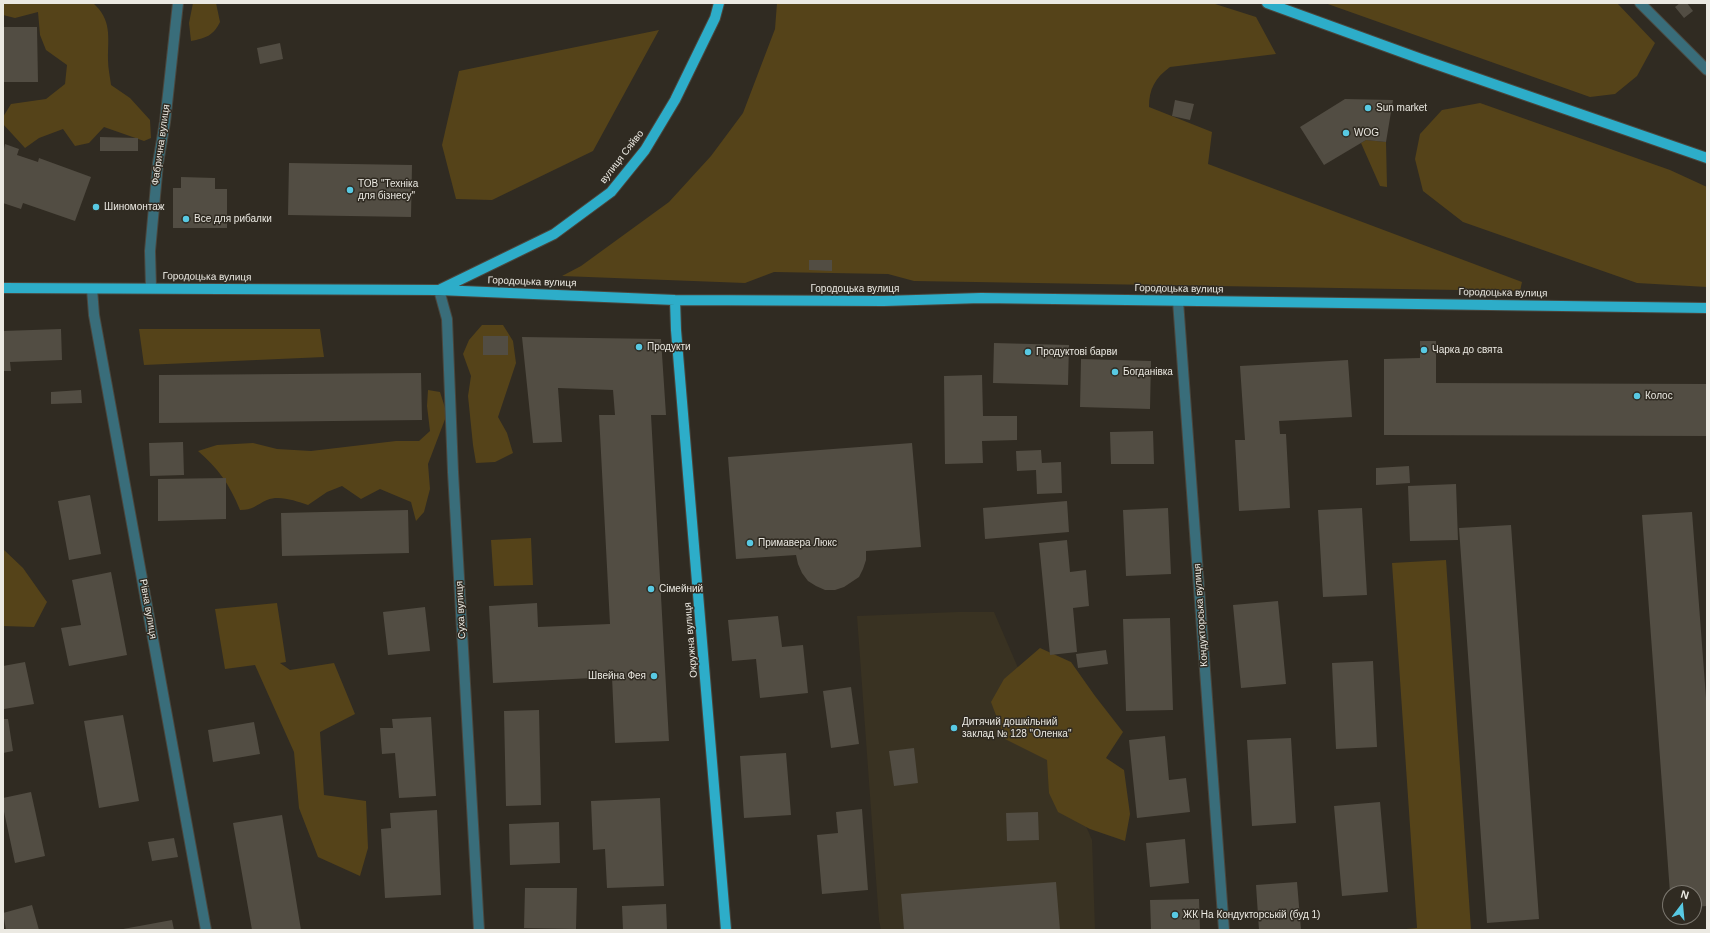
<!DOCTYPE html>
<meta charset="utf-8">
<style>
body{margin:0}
#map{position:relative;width:1710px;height:933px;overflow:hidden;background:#302b22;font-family:Arial,sans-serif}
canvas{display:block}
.frame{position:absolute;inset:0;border:4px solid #ebe9e2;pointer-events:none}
.north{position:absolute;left:1662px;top:885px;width:40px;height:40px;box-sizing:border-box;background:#302b22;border:1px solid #7b776f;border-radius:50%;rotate:16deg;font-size:11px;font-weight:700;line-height:16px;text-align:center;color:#ebe9e2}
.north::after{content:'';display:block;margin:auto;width:14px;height:18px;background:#58c9e3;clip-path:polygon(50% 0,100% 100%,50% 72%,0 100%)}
</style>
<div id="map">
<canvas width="1710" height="933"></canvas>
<div class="frame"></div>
<div class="north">N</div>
</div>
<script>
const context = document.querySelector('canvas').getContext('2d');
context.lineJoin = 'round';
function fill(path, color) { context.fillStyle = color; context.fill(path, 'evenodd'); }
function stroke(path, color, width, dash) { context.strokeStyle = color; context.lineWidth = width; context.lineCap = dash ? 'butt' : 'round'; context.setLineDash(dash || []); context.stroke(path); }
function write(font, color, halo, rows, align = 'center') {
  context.font = font + ' Arial,sans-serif'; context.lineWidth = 3; context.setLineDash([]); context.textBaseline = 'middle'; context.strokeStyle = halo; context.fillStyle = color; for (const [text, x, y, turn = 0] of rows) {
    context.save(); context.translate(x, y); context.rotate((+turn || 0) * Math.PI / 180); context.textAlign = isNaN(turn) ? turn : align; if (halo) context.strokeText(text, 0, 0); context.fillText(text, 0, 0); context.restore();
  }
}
fill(new Path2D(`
 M 958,612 L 994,612 L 1092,840 L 1095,930 L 881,930 L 879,920 L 857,616 Z`), '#393222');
fill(new Path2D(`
 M 3,3 L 93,3 C 112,20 108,36 108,60 C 108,68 110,77 111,85 L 130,98 L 150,120 L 151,138 L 144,141 L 104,127 L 89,143 L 75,146 L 63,129 L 39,138 L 25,148 L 3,124 L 3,117 L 11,104 L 46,99 L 65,84 L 67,65 L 46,50 L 40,35 L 38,12 L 15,18 L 3,15 Z
 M 193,3 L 216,3 L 220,22 C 213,36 206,38 191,41 L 189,23 Z
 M 777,3 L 1212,3 L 1256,17 L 1276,54 L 1170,67 C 1155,78 1149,89 1149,107 L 1212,132 L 1208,164 L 1522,282 L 1520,291 L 914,281 L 888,274 L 774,272 L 745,283 L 562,276 L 581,266 L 669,202 L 711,156 L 743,113 L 775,29 Z
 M 1325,3 L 1617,3 L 1655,43 L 1637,76 L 1615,94 L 1590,97 Z
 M 659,30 L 593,151 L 492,200 L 456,199 L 442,145 L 459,71 Z
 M 1480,103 L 1670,170 L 1707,187 L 1707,287 L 1637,283 L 1463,222 L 1423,191 L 1415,159 L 1420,134 L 1442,110 Z
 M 1366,140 L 1386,142 L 1387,187 L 1380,186 L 1361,143 Z
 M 482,325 L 503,325 L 513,341 L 516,363 L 498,417 L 507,433 L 513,453 L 495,462 L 476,463 L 473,445 L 468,396 L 471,376 L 463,354 L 469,340 Z
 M 139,329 L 320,329 L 324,357 L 144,365 Z
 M 428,390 L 440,392 L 447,414 L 428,464 L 430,489 L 424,512 L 416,521 L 411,502 L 380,489 L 361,499 L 342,486 L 327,492 L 308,505 C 295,501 280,495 267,500 C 256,505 253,510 240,510 C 230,485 218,468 198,451 L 217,445 L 253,443 L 277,449 L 311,451 L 396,441 L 419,441 L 430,431 L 427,406 Z
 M 531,538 L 533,585 L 494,586 L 491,540 Z
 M 3,549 L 23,568 L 47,602 L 34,627 L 3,626 Z
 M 1446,560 L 1471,930 L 1395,930 L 1417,928 L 1392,563 Z
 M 277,603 L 286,662 L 280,663 L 290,670 L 334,663 L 355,714 L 320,732 L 324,795 L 366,801 L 368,848 L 360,876 L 318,857 L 299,808 L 294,752 L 255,665 L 225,669 L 215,609 Z
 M 1040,648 L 1071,662 L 1095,696 L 1123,732 L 1106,758 L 1124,770 L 1130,814 L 1125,841 L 1090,829 L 1058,812 L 1049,793 L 1047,760 L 1005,739 L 991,702 L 1004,679 Z`), '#554319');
fill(new Path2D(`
 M 1680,3 L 1687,3 L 1693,11 L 1684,18 L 1675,7 Z
 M 4,27 L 37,27 L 38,82 L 3,82 Z
 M 280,43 L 283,59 L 260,64 L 257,48 Z
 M 1345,99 L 1393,100 L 1386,142 L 1366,140 L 1324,165 L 1300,127 Z
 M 1175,100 L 1194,104 L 1190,120 L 1172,116 Z
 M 100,137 L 138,138 L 138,151 L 100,151 Z
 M 5,144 L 19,149 L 17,155 L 38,162 L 39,158 L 91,177 L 75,221 L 23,203 L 21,209 L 3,203 L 3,154 Z
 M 289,163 L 412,165 L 411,217 L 288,215 Z
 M 181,177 L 215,178 L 215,189 L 227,189 L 227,228 L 173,228 L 173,188 L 181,188 Z
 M 809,260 L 832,260 L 832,271 L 809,270 Z
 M 61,329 L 62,360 L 10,362 L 11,371 L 3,371 L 3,331 Z
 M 483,336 L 508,336 L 508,355 L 483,355 Z
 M 522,337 L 661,339 L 666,415 L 651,415 L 669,741 L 615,743 L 612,677 L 493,683 L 489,606 L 537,603 L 538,627 L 610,624 L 599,415 L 615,415 L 613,390 L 558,388 L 562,442 L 533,443 Z
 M 1420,341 L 1436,341 L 1436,383 L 1707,384 L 1707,436 L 1384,435 L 1384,359 L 1420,358 Z
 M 994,343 L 1069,345 L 1068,385 L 993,383 Z
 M 1081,359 L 1151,361 L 1150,409 L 1080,407 Z
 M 1348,360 L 1352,417 L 1279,421 L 1280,434 L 1286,434 L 1290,508 L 1239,511 L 1235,440 L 1245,440 L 1240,366 Z
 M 421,373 L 422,420 L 159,423 L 159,375 Z
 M 982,375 L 983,416 L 1017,416 L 1017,440 L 982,441 L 983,463 L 945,464 L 944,376 Z
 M 81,390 L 82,403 L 51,404 L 51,392 Z
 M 1153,431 L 1154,464 L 1111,464 L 1110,432 Z
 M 183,442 L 184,475 L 150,476 L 149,443 Z
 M 912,443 L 921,547 L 866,551 L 866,560 L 863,569 L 859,577 L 844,587 L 835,590 L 825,590 L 816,586 L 808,581 L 802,573 L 798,564 L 796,555 L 736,559 L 728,457 Z
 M 1041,450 L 1042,463 L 1061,462 L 1062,493 L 1037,494 L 1036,470 L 1017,471 L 1016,451 Z
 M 1409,466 L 1410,483 L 1376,485 L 1376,468 Z
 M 226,478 L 226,519 L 158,521 L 158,479 Z
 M 1456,484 L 1458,540 L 1410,541 L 1408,486 Z
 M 90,495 L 101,554 L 69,560 L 58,501 Z
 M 1067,501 L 1069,532 L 985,539 L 983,508 Z
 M 1168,508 L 1171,574 L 1126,576 L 1123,510 Z
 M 1362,508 L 1367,595 L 1323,597 L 1318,510 Z
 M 408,510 L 409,553 L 282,556 L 281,513 Z
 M 1692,512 L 1707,711 L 1707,906 L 1694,907 L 1694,893 L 1670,893 L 1642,515 Z
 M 1511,525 L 1539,919 L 1487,923 L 1459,528 Z
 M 1067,540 L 1070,572 L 1086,570 L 1089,606 L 1073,608 L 1077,652 L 1050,655 L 1039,543 Z
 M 111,572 L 127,655 L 69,666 L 61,628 L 81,625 L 72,580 Z
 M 1278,601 L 1286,684 L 1241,688 L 1233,605 Z
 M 425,607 L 430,651 L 388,655 L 383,612 Z
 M 778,616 L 782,647 L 803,645 L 808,693 L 760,698 L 756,659 L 732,661 L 728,620 Z
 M 1170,618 L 1173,710 L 1126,711 L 1123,619 Z
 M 1106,650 L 1108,664 L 1078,668 L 1076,654 Z
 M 1373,661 L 1377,747 L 1336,749 L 1332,663 Z
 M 25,662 L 34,704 L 4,709 L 3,705 L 3,666 Z
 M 851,687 L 859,744 L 831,748 L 823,691 Z
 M 539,710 L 541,805 L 506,806 L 504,711 Z
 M 123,715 L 139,801 L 99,808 L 84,721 Z
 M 431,717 L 436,796 L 399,798 L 395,753 L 382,754 L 380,728 L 393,728 L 392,719 Z
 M 3,719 L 8,719 L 13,751 L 3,753 Z
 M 254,722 L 260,754 L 213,762 L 208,730 Z
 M 1165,736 L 1169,780 L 1186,778 L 1190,812 L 1137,818 L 1129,740 Z
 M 1291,738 L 1296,823 L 1252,826 L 1247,740 Z
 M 914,748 L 918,783 L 894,786 L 889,751 Z
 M 786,753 L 791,815 L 744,818 L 740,756 Z
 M 31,792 L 45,856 L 15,863 L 3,807 L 3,798 Z
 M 660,798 L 664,886 L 607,888 L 605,849 L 593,850 L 591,801 Z
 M 1380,802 L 1388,892 L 1342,896 L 1334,806 Z
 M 862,809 L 868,890 L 822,894 L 817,835 L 838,833 L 836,812 Z
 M 437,810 L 441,895 L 385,898 L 381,829 L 391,828 L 390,813 Z
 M 1038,812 L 1039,840 L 1007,841 L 1006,813 Z
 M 282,815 L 301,930 L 252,930 L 233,823 Z
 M 559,822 L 560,863 L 510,865 L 509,824 Z
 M 174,838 L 178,857 L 152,861 L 148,842 Z
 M 1185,839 L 1189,883 L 1150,887 L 1146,843 Z
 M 1056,882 L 1060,930 L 904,930 L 901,894 Z
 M 1297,882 L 1301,930 L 1259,930 L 1256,885 Z
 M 525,888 L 577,888 L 576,929 L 524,928 Z
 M 1199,899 L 1200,930 L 1151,930 L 1150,900 Z
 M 666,904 L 667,930 L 623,930 L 622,906 Z
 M 32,905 L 39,930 L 6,930 L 3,913 Z
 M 172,920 L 174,930 L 123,930 L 123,929 Z`), '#524d43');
const minor = new Path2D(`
 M 1640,3 L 1707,70
 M 151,288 L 150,251 L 158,163 L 165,122 L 178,3
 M 92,289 L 94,315 L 206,930
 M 439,290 L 447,319 L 453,472 L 479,930
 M 1178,301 L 1224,930`);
const major = new Path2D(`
 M 1267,3 L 1421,59 L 1707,158
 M 3,288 L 439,290 L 675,300 L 884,301 L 981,298 L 1707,308
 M 441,289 L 554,234 L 611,192 L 645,150 L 675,100 L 715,18 L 719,3
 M 675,300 L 676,330 L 726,930`);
stroke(minor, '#4a463d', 12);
stroke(major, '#4a463d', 12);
stroke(minor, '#396d7a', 10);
stroke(major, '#2dadc9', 10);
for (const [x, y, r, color] of [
 [1368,108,4,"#58c9e3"],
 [1346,133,4,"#58c9e3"],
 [350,190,4,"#58c9e3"],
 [96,207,4,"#58c9e3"],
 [186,219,4,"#58c9e3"],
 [639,347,4,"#58c9e3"],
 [1424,350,4,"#58c9e3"],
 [1028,352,4,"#58c9e3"],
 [1115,372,4,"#58c9e3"],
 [1637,396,4,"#58c9e3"],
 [750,543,4,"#58c9e3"],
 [651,589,4,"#58c9e3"],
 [654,676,4,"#58c9e3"],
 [954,728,4,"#58c9e3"],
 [1175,915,4,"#58c9e3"]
]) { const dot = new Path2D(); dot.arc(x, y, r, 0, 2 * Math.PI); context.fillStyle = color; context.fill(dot); stroke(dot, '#302b22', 1.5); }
write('10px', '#ebe9e2', '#302b22', [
 ["Sun market",1376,108],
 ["WOG",1354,133],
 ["ТОВ \"Техніка",358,184],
 ["для бізнесу\"",358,196],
 ["Шиномонтаж",104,207],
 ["Все для рибалки",194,219],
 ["Продукти",647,347],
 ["Чарка до свята",1432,350],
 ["Продуктові барви",1036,352],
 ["Богданівка",1123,372],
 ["Колос",1645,396],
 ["Примавера Люкс",758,543],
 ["Сімейний",659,589],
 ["Швейна Фея",646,676,"right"],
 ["Дитячий дошкільний",962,722],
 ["заклад № 128 \"Оленка\"",962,734],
 ["ЖК На Кондукторській (буд 1)",1183,915]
], 'left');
write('10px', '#ebe9e2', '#302b22', [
 ["Фабрична вулиця",161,145,-82],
 ["вулиця Сяйво",622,157,-52],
 ["Городоцька вулиця",207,277,1],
 ["Городоцька вулиця",532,282,2],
 ["Городоцька вулиця",855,289],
 ["Городоцька вулиця",1179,289,1],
 ["Городоцька вулиця",1503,293,1],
 ["Рівна вулиця",148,609,80],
 ["Суха вулиця",461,610,-93],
 ["Кондукторська вулиця",1201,615,-94],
 ["Окружна вулиця",691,640,-95]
]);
</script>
